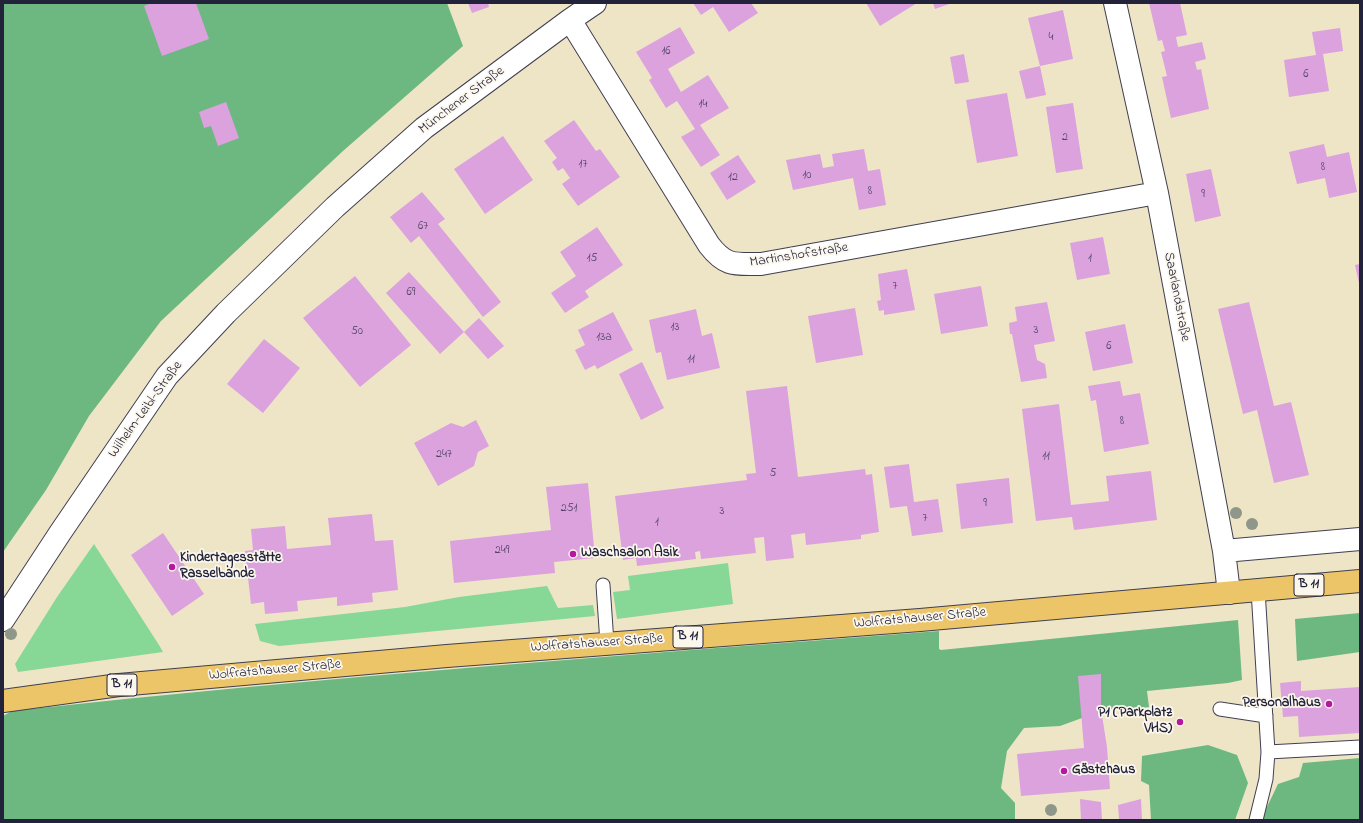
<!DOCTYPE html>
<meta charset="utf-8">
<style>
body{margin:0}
#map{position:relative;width:1363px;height:823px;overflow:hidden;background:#eee5c7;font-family:"Indie Flower",sans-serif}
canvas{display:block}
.frame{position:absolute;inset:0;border:4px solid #22223b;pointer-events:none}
</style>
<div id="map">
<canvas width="1363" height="823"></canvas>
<div class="frame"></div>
</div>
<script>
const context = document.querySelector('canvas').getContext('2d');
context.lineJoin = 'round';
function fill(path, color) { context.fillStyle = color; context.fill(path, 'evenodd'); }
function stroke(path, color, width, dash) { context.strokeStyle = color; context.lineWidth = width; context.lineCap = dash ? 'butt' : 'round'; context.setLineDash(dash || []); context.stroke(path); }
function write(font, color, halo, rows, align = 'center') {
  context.font = font + ' "Indie Flower",sans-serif'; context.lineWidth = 3.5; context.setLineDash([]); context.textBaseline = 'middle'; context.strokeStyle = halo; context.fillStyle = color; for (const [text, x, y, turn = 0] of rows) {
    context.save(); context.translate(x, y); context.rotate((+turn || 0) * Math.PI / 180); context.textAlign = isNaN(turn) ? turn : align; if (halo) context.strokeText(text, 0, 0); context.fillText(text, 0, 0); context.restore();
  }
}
fill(new Path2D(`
 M 94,544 L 159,645 L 163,652 L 18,672 L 15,664 L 57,597 Z
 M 728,563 L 733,604 L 617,619 L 613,592 L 630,590 L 628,576 Z
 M 547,586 L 558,608 L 593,605 L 595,616 L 279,646 L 260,641 L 255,624 L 405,607 L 459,597 Z`), '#87d797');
fill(new Path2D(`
 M 3,3 L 447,3 L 463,46 L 343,151 L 161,321 L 89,416 L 46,490 L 3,552 Z
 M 1360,613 L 1360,652 L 1297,661 L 1295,619 Z
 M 1238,620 L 1242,680 L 1228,683 L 1147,691 L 1149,707 L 1134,709 L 1101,709 L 1100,674 L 1082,718 L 1060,726 L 1024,728 L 1007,751 L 1001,788 L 1015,803 L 1015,820 L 3,820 L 3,716 L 12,711 C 320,677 629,655 939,631 L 939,649 L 941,650 Z
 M 1208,745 L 1237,755 L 1248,783 L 1235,820 L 1151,820 L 1149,785 L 1141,781 L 1142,756 Z
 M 1360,758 L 1360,820 L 1263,820 L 1265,811 L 1278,784 L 1299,777 L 1303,763 Z`), '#6db880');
fill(new Path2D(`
 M 152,3 L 196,3 L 209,39 L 162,56 L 144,6 Z
 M 468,3 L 488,3 L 489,7 L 472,13 Z
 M 693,3 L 751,3 L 758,13 L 729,32 L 713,7 L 701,15 Z
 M 866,3 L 917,3 L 880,26 Z
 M 933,3 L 952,3 L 935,9 Z
 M 1149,3 L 1180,3 L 1187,35 L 1176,37 L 1178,47 L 1202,42 L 1206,59 L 1195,62 L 1197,70 L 1201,69 L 1209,109 L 1171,118 L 1162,77 L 1167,76 L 1161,52 L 1165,51 L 1162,40 L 1158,41 Z
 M 1063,10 L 1073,59 L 1040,66 L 1046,95 L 1026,99 L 1019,71 L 1040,66 L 1028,18 Z
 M 680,27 L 695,53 L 668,69 L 681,92 L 708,75 L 729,108 L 700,125 L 720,155 L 701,167 L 681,137 L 695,129 L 677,101 L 666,108 L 649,80 L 652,78 L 636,52 Z
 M 1340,28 L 1343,51 L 1323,54 L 1329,91 L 1289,97 L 1284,60 L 1316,55 L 1312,32 Z
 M 964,54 L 969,82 L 955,84 L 950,57 Z
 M 1007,93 L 1018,156 L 977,163 L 966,100 Z
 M 226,102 L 239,138 L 218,146 L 211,126 L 204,128 L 199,112 Z
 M 1073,103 L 1083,169 L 1056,173 L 1046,107 Z
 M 574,120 L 596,151 L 600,149 L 620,177 L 578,206 L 562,184 L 570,178 L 563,168 L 558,171 L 552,162 L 557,158 L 544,141 Z
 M 503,136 L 533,180 L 485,214 L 454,169 Z
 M 1324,144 L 1327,157 L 1349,152 L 1357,192 L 1329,198 L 1325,178 L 1297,184 L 1289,152 Z
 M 864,149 L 868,171 L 880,169 L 886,205 L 859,210 L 853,178 L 793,190 L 786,160 L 820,154 L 823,168 L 834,166 L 832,154 Z
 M 738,155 L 756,182 L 727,200 L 710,173 Z
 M 1211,169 L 1221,216 L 1195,222 L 1186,174 Z
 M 422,192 L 445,219 L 438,224 L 501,302 L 483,317 L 419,236 L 411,243 L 390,217 Z
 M 597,227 L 623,265 L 585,291 L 589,297 L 565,313 L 551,293 L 576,276 L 560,252 Z
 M 1103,237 L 1110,274 L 1077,280 L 1070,243 Z
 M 1360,264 L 1360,283 L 1359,283 L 1355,265 Z
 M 907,269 L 915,310 L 884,315 L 884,310 L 879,311 L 877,301 L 881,300 L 878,274 Z
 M 409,272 L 464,332 L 440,354 L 386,293 Z
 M 355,276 L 411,345 L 360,387 L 303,318 Z
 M 981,286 L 988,326 L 941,334 L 934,294 Z
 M 1047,302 L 1055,341 L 1034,345 L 1037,360 L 1045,364 L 1047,378 L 1021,382 L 1012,334 L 1010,334 L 1009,323 L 1017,321 L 1015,307 Z
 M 1249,302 L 1274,406 L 1291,402 L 1309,475 L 1274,483 L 1257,410 L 1243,414 L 1218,309 Z
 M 855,308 L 863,355 L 816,363 L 808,316 Z
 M 696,309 L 702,336 L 712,333 L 720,368 L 667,380 L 661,352 L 656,353 L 649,320 Z
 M 613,312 L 633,350 L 597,369 L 595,365 L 585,370 L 575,350 L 585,345 L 578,330 Z
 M 479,318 L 504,346 L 488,359 L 464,332 Z
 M 1125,324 L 1133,363 L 1093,371 L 1085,332 Z
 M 264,339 L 300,368 L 263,413 L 227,384 Z
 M 642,362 L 664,408 L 641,420 L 619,374 Z
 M 1120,381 L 1123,396 L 1140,393 L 1149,444 L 1104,452 L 1096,400 L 1091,401 L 1088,386 Z
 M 787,386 L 798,477 L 865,469 L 866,475 L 872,474 L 879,532 L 861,535 L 861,539 L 806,545 L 805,533 L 791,535 L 794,558 L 766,561 L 764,537 L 754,538 L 756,553 L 701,559 L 700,551 L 695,552 L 696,559 L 637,566 L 636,558 L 623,560 L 615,496 L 747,480 L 746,474 L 756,473 L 746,391 Z
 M 1059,404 L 1071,505 L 1109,501 L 1106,476 L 1151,471 L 1157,520 L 1074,530 L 1072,517 L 1036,521 L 1022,409 Z
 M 476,420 L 489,446 L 478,452 L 474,466 L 438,486 L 414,443 L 451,423 L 463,427 Z
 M 909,464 L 914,502 L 938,499 L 943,532 L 912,536 L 907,506 L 890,508 L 884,467 Z
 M 1009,478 L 1013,523 L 961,529 L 956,484 Z
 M 588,483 L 595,558 L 554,562 L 555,573 L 454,583 L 450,541 L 551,530 L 546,487 Z
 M 372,514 L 375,541 L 393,540 L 398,590 L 372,593 L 373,602 L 337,606 L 337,597 L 297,601 L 298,611 L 265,614 L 264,602 L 251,604 L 245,551 L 253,550 L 251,529 L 285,526 L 287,549 L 331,545 L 328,518 Z
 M 163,533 L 204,594 L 172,616 L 131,555 Z
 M 1101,674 L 1101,709 L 1107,747 L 1110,789 L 1021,796 L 1017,754 L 1084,748 L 1078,676 Z
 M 1301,681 L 1301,691 L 1360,687 L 1360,733 L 1299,737 L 1298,716 L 1283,717 L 1280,683 Z
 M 1080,799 L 1101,802 L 1102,820 L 1081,820 Z
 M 1141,799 L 1142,820 L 1119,820 L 1118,805 Z`), '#dba2de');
const service = new Path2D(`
 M 603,585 L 607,643
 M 1220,709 L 1266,716
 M 1268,752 L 1360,747
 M 1256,820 L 1266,779 L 1268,752 L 1258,590`);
const minor = new Path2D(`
 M 1115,3 L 1157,193 L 1224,551 L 1229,593
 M 570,20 L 709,245 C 726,267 735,264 761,264 L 1157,193
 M 1224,551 L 1360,539
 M 3,620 L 60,533 L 167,376 L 226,313 L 335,207 L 424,128 L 570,20 L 595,3`);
const primary = new Path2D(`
 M 3,701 L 119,685 L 447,656 L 920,620 L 1360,581`);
stroke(service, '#413f50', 15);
stroke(minor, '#413f50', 24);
stroke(primary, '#413f50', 24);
stroke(service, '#fff', 13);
stroke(minor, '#fff', 22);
stroke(primary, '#edc569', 22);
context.fillStyle = '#8e9789';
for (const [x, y] of [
 [1236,513],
 [1252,524],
 [11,634],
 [1051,810]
]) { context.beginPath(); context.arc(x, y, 6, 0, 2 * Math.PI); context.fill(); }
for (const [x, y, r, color] of [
 [573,554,4,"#b5179e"],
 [172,567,4,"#b5179e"],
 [1329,704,4,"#b5179e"],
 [1180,722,4,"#b5179e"],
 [1064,771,4,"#b5179e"]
]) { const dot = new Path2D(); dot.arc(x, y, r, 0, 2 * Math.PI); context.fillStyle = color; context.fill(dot); stroke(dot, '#fbf7ec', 1.5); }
write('12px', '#504264', null, [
 ["4",1051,38],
 ["16",666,52],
 ["6",1306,75],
 ["14",703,105],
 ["2",1065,138],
 ["17",583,165],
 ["8",1323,168],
 ["10",807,176],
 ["12",733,178],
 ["8",870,192],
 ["9",1203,195],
 ["67",423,227],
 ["15",592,259],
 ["1",1090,259],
 ["7",895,287],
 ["69",411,293],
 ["13",675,328],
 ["3",1036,331],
 ["50",357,332],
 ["13a",604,338],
 ["6",1109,347],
 ["11",691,360],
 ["8",1122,422],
 ["247",444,455],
 ["11",1046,457],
 ["5",773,474],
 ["9",985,504],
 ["251",569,509],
 ["3",722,512],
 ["7",925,519],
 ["1",657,523],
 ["249",502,551]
]);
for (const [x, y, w] of [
 [1309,585,30],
 [688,637,30],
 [122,685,30]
]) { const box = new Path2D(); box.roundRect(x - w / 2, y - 11, w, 22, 3); context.fillStyle = '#fbf7ec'; context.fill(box); stroke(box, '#22223b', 1); }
write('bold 13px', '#22223b', null, [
 ["B 11",1309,585],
 ["B 11",688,637],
 ["B 11",122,685]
]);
write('14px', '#22223b', '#fbf7ec', [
 ["Münchener Straße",462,101,-37],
 ["Martinshofstraße",799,256,-9],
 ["Saarlandstraße",1176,297,79],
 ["Wilhelm-Leibl-Straße",146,410,-54],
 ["Wolfratshauser Straße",920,619,-5],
 ["Wolfratshauser Straße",597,644,-4],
 ["Wolfratshauser Straße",275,671,-5]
]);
write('bold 14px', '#22223b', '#fbf7ec', [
 ["Waschsalon Asik",581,554],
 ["Kindertagesstätte",180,559],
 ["Rasselbande",180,575],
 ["Personalhaus",1321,704,"right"],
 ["P1 (Parkplatz",1172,714,"right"],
 ["VHS)",1172,730,"right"],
 ["Gästehaus",1072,771]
], 'left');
</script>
